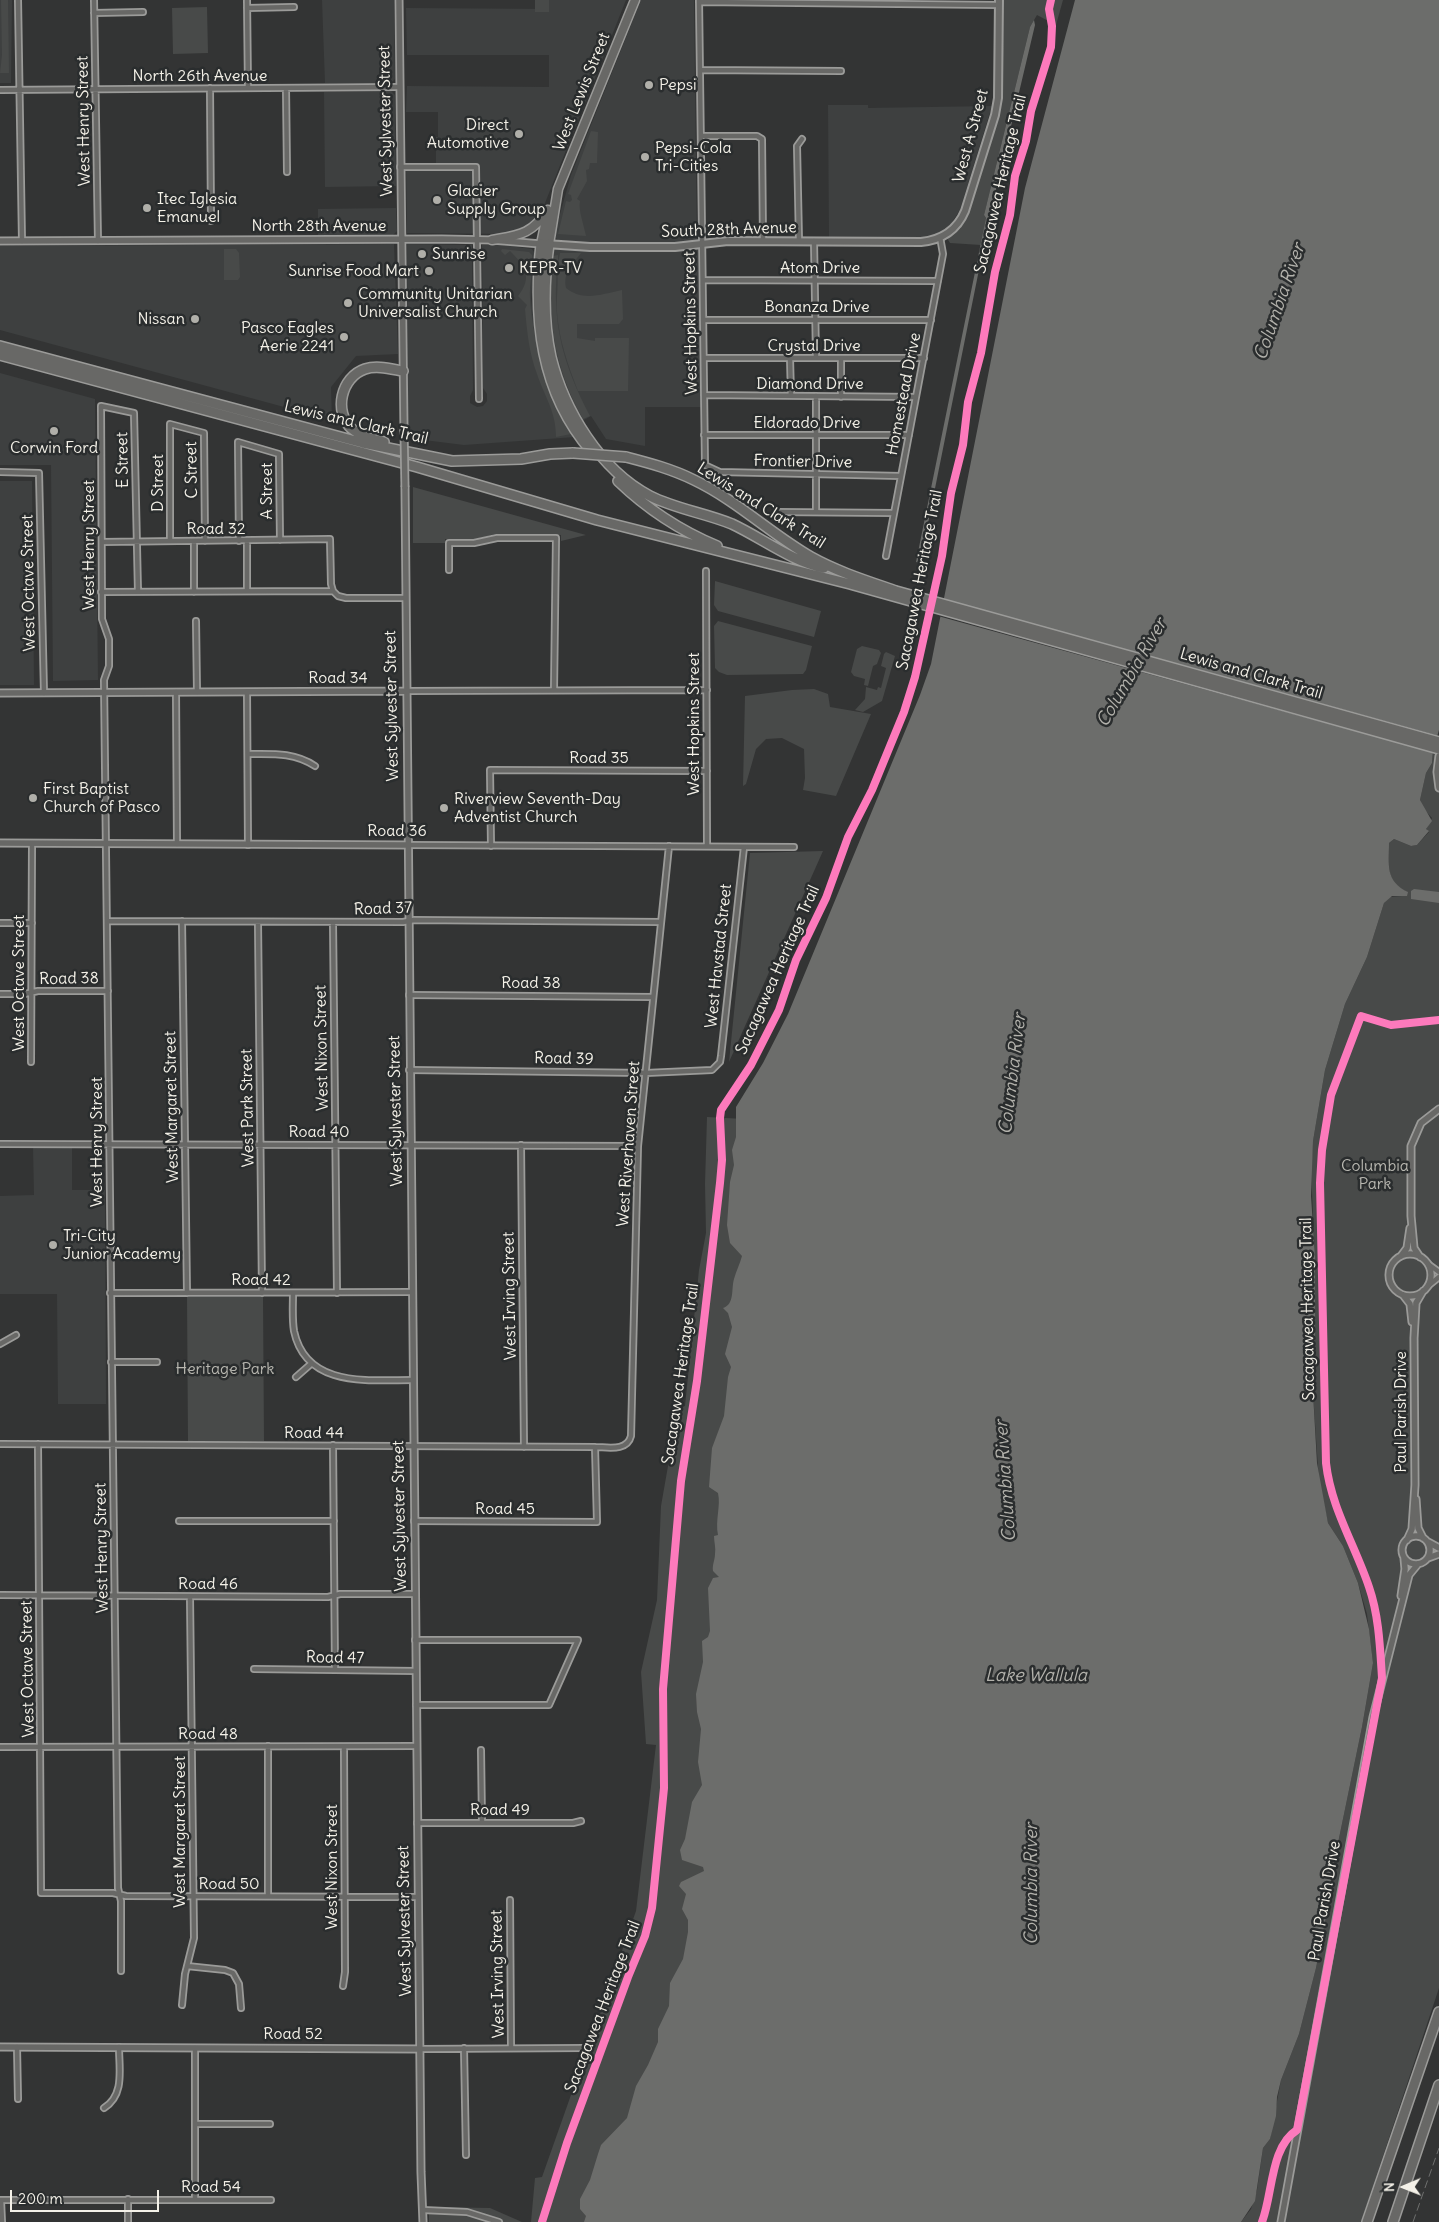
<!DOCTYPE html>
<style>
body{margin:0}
#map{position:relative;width:1439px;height:2222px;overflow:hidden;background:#333434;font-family:Delius,sans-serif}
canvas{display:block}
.north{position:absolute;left:1379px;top:2162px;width:50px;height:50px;-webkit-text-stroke:4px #2a2d2e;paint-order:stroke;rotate:269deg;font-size:14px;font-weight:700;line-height:20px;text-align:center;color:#f4f1e8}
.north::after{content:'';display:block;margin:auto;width:18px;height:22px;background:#f4f1e8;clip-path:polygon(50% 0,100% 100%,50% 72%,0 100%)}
.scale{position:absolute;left:10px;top:2190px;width:149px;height:22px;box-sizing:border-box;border:2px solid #f4f1e8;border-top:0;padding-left:6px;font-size:15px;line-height:18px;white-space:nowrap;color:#f4f1e8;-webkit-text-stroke:4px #2a2d2e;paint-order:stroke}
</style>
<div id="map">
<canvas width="1439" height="2222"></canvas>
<div class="north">N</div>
<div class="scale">200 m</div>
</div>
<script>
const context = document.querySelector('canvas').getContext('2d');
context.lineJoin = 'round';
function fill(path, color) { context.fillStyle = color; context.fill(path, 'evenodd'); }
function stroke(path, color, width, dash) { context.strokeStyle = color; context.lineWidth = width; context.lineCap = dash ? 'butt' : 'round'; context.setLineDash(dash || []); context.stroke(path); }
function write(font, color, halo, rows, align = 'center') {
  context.font = font + ' Delius,sans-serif'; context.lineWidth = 5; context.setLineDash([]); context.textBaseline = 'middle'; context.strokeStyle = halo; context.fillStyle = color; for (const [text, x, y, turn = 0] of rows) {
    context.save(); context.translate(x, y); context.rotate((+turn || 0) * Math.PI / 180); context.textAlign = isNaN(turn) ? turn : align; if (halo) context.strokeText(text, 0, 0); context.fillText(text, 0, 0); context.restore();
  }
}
fill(new Path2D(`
 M 0,0 L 12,0 L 11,83 L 0,83 Z
 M 322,0 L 394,0 L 395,79 L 391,83 L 325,83 Z
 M 549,0 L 626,0 L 541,213 L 531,228 L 511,234 L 407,233 L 406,164 L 436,163 L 436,137 L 438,137 L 438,112 L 406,112 L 407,86 L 549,87 L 549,55 L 407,55 L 406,8 L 549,9 Z
 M 641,0 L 694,0 L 697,241 L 676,243 L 577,242 L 558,240 L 555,237 L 555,232 L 571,175 Z
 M 391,91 L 395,95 L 396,186 L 325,187 L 324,92 Z
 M 828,105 L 868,105 L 868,108 L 992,106 L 960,210 L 948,228 L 933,236 L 923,237 L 829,237 Z
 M 396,208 L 397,231 L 393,235 L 318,235 L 318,209 Z
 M 394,244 L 398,354 L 356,356 L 331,387 L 332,420 L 0,330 L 0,246 Z
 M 407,244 L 472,245 L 473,390 L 470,396 L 470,403 L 477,407 L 483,406 L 487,401 L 487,394 L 483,388 L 482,245 L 502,245 L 532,249 L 535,254 L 531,299 L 536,342 L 549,386 L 562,415 L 575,437 L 464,445 L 424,440 L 408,435 Z
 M 554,249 L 586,251 L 698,249 L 702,407 L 645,407 L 645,446 L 606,439 L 591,416 L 582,421 L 576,408 L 559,367 L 551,330 L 549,291 Z
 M 0,373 L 95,399 L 98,680 L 53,681 L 51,465 L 0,465 Z
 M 0,481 L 32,481 L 34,685 L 0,685 Z
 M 33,1147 L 72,1147 L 72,1190 L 105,1190 L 106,1404 L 58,1404 L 57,1294 L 0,1294 L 0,1196 L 34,1195 Z`), '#3e4040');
fill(new Path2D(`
 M 1,0 L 8,0 L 9,73 L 0,73 L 2,55 Z
 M 535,0 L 549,0 L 549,12 L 535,12 Z
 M 1004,0 L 1063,0 L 1056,25 L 1037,15 L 1030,27 L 984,215 L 986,218 L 981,245 L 950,243 L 947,238 L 960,229 L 968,215 L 998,115 L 1002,97 Z
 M 207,7 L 208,53 L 173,54 L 172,8 Z
 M 591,131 L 598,132 L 597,163 L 590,163 L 589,169 L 586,170 L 587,181 L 577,199 L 580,201 C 578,210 584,225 586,236 L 558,234 L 566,201 L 570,202 L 572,200 L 571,195 L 568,194 Z
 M 224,249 L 236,249 L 239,253 L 240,277 L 238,280 L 224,280 Z
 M 502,249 L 529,252 L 532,255 C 534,269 529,283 530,298 C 533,345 548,391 571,434 L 556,437 C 556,411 545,398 537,374 C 529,353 527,331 525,309 L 527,305 L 518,296 C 533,277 525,266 510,251 L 505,255 L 501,251 Z
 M 560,253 L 581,253 C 572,265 563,272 566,288 C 583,302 602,294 622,290 L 623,319 L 619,324 L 577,324 L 577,338 L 595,341 L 595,338 L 629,338 L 628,391 L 578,391 C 568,365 559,340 557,312 C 556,298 559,282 557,269 C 552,326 564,366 590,416 L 583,419 C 553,366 547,316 553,256 L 558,255 L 558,264 Z
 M 413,487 L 586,535 L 561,541 L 561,535 L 495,534 L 474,540 L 445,539 L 445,543 L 413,543 Z
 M 715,581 L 821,611 L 814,637 L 718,611 L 714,605 Z
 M 718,621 L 812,646 L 806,670 L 803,674 L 727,675 L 719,672 L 715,668 L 714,626 Z
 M 862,646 L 879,650 L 881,653 L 877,664 L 873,666 L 868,686 L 864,685 L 865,679 L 854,676 L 851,672 L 857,649 Z
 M 886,652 L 895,656 L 882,701 L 863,712 L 855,710 L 865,699 L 866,687 L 877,690 L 878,687 L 881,688 L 886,668 L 881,666 L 884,654 Z
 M 814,689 L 828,694 L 830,707 L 871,714 L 836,796 L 803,790 L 805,778 L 804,749 L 782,738 L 766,739 L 756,749 L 746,784 L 743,786 L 745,696 L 792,690 Z
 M 1433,750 L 1439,752 L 1439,1988 L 1361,2222 L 1241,2222 L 1251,2209 L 1257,2190 L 1263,2148 L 1270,2139 L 1281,2080 L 1299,2034 L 1316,1968 L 1328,1907 L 1332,1872 L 1362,1727 L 1373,1663 L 1367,1614 L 1358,1583 L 1343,1546 L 1328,1523 L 1319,1482 L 1313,1393 L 1315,1256 L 1311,1171 L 1313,1141 L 1325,1070 L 1345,1004 L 1367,957 L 1384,903 L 1389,897 L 1402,896 L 1407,892 C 1385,881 1389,865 1389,843 L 1394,839 L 1411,846 L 1417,845 L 1429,832 L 1426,829 L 1432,818 L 1422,807 L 1420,800 L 1426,773 L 1432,763 Z
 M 823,851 L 729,1062 L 750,853 Z
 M 707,1117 L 744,1119 L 750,1141 L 728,1809 L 616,2222 L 531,2222 L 535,2178 L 542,2177 L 636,1911 L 656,1745 L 646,1744 L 641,1672 L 657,1600 L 661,1506 L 678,1409 L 685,1406 L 699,1270 L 706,1233 L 705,1184 Z
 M 187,1297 L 263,1297 L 264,1441 L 188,1442 Z
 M 429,2207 L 490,2208 L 522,2222 L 429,2222 Z`), '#484a49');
fill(new Path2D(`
 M 1075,0 L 1439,0 L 1439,730 L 1433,750 L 1432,763 L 1426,773 L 1420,800 L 1432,821 L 1426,829 L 1429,831 L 1417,845 L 1411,846 L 1394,839 L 1389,843 C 1389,865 1385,881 1408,892 L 1407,896 L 1392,896 L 1384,903 L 1367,957 L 1345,1004 L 1325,1070 L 1313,1141 L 1311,1196 L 1315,1256 L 1315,1345 L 1313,1393 L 1317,1463 L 1328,1523 L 1343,1546 L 1358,1583 L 1369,1629 L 1373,1663 L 1362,1727 L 1332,1872 L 1328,1907 L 1316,1968 L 1299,2034 L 1281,2080 L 1277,2097 L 1276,2116 L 1270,2139 L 1263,2148 L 1255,2201 L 1241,2222 L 584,2222 L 586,2216 L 580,2209 L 580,2199 L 590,2180 L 598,2154 L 601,2145 L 627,2118 L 636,2086 L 648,2065 L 658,2042 L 658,2029 L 669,2006 L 670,1983 L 683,1959 L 688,1932 L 688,1920 L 682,1909 L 686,1894 L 679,1886 L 681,1882 L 704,1871 L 703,1867 L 682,1860 L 680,1850 L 685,1839 L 692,1802 L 702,1785 L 698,1762 L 701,1729 L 697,1712 L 696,1694 L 703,1662 L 702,1641 L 708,1637 L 710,1631 L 708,1588 L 713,1578 L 719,1577 L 713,1571 C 712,1565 715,1560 715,1554 C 716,1548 714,1542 714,1536 L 718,1535 C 715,1520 721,1506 718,1493 L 709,1487 L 712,1448 L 724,1416 L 728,1377 L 731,1367 L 725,1354 L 732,1327 L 728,1313 L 723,1308 C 735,1304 731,1289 734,1279 C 736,1271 740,1264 742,1256 L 730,1243 L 727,1225 L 730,1182 L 734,1165 L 732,1150 L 736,1137 L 736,1107 L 763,1063 L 788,1014 L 920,695 L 931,664 L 1025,188 Z
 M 1034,20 L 1035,25 L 990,215 L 920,563 L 916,562 L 986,218 L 984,215 L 1030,27 Z
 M 1414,889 L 1439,892 L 1439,903 L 1411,899 L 1411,891 Z`), '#6c6d6b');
fill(new Path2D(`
 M 942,599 L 1439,736 L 1435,753 L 938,616 Z`), '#333434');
const minor = new Path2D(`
 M 18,0 L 22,241
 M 94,0 L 98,241
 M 247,0 L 248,88
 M 699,0 L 705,465 L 720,472 L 901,476
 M 699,2 L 999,5
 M 247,8 L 294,7
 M 94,13 L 143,12
 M 700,70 L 841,71
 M 210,88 L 211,221
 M 286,88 L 287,172
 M 0,90 L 399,87
 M 701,136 L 757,136 L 762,139 L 763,241
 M 400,167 L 476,167 L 479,399
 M 799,241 L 797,146 L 802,139
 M 814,241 L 816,358
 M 703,280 L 938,281
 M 703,320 L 931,320
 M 704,358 L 924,358
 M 790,358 L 791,396
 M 841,358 L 841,397
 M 704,395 L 916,397
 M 816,396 L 816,512
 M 704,435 L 909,435
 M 0,472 L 39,473 L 44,693
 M 776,512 L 894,513
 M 170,541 L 170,424 L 204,433 L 205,541
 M 194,541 L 194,592
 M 239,541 L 238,442 L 279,454 L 280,540
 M 247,541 L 247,591
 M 102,542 L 330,539 L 331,584 L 333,591
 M 886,556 L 943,254 L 940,237
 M 449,570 L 449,543 L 474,543 L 497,538 L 556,538 L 554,690
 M 706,571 L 707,846
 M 333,591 L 338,596 L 346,598 L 404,598
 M 101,592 L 333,591
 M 196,621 L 197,692
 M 406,691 L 707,690
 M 176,692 L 177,844
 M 247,692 L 248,845
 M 248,754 C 272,754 294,752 315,766
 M 407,845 L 794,847
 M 491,846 L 490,770 L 707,771
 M 107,921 L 403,922 L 414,920 L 661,922
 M 182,921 L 187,1293
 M 0,923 L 32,923
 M 258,923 L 262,1293
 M 333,923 L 337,1293
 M 0,994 L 24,994 L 38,991 L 108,991
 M 409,995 L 653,997
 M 31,1062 L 32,844
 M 409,1070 L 646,1073 L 712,1070 L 720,1062 L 721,1056 L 744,847
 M 0,1144 L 638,1146
 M 521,1145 L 524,1447
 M 1428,1264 L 1439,1272
 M 1428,1286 L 1439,1277
 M 110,1293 L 412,1292
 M 293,1293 C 293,1305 292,1319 294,1331 C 306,1388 368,1380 413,1380
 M 0,1344 L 16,1335
 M 111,1362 L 157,1362
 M 296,1377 L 312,1363
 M 0,1444 L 595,1447 C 607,1447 627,1452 631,1436 L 638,1146 L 669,846
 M 38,1444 L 41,1893 L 113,1893 L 126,1896 L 418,1897
 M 333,1445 L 335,1670
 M 179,1521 L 334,1521
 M 414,1521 L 597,1522 L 595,1447
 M 0,1595 L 328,1597 L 340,1594 L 415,1594
 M 415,1640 L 578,1640 L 549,1705 L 416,1705
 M 254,1669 L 416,1671
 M 268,1746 L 268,1896
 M 0,1747 L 416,1746
 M 481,1750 L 482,1823
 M 417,1823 L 573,1823 L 581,1821
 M 510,1900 L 511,2048
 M 187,1966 L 225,1970 L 233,1973 L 239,1984 L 241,2008
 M 121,1971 L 121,1901 L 118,1888 L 104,680 L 109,666 L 109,639 L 102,619 L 101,406 L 134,413 L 138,592
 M 343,1986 L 345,1972 L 344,1747
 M 182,2005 L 185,1974 L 194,1938 L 190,1597
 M 17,2047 L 18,2099
 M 464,2048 L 466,2155
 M 420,2049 L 585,2048
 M 104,2108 C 125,2095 119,2069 119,2047
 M 195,2124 L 270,2124
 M 128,2199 L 128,2222
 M 195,2199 L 195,2048
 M 0,2200 L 271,2200
 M 1,2200 L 2,2222
 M 423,2210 L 467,2212 L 499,2222`);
const tertiary = new Path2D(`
 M 399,0 L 404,430
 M 0,241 L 442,239 L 492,240 L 541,244
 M 405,487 L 421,2172 L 423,2222
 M 0,693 L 405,691
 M 1439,756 L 1437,772 L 1439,788
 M 0,843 L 407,845
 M1389 1275a21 21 0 1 1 42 0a21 21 0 1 1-42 0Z
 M 1401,1256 L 1407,1248 L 1410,1228
 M 1420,1257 L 1414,1248 L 1411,1216 L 1411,1146 L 1421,1123 L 1439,1109
 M 1403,1295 L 1410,1304 L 1412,1322
 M 1416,1499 L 1418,1528 L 1423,1538
 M1402 1550a14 14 0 1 1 28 0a14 14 0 1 1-28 0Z
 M 1407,1540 L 1412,1529 L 1415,1485 L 1414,1338 L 1416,1303 L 1423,1291
 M 1428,1542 L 1439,1548
 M 1428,1558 L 1439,1554
 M 1401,1596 L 1405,1569 L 1404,1558
 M 0,2047 L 420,2049
 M 1281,2222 L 1373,1717 L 1409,1575 L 1418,1564`);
const secondary = new Path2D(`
 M 546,244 L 590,247 L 675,247 L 728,241 L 921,242 C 941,240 957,230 965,211 L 995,115 L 998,98 L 999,0`);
const primary = new Path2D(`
 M 492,240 C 519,235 531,235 548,210
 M 541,244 L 547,215
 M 549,244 L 558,189 L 635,0`);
const motorway = new Path2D(`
 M 541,244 C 533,318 540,392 591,451
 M 549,244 C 544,281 543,321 551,357 C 564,410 600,470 650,496 C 676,509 705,513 732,524 C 762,538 791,561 824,568
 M 0,346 L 363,443 L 452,461 L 521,459 L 550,454 L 573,453
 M 0,355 L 417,467 L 597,520 L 850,584 L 1439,749
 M 384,442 C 373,439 361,437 352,429 C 333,412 341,377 365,369 C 377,365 391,369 403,371
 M 626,457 C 649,463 672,469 694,480 C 736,500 771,534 811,557 C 838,572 867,581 896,591 L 1439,742
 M 618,481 C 646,508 681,531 717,546
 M 1367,2222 L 1439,2012
 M 1393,2222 L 1439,2085`);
stroke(minor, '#9b9b99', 8);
stroke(tertiary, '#9b9b99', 9);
stroke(secondary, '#9b9b99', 10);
stroke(primary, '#9b9b99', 11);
stroke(motorway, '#9b9b99', 12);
stroke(minor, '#686866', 4.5);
stroke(tertiary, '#686866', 5.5);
stroke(secondary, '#686866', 6);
stroke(primary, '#686866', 8);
stroke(motorway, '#686866', 9);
stroke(new Path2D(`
 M 1413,2222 L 1439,2148`), '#6f706f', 1, [8, 4]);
const tertiaryBridge = new Path2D(`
 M 404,430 L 405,487`);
const motorwayBridge = new Path2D(`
 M 573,453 L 626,457`);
stroke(tertiaryBridge, '#9b9b99', 9, []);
stroke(motorwayBridge, '#9b9b99', 12, []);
stroke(tertiaryBridge, '#686866', 5.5);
stroke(motorwayBridge, '#686866', 9);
stroke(new Path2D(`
 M 542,2222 L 567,2143 L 628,1977 L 645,1936 L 652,1908 L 664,1788 L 663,1689 L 681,1481 L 697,1381 L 720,1183 L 722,1160 L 720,1118 L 721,1110 L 751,1065 L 779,1010 L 796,960 L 826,898 L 848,837 L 872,790 L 904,712 L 915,677 L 942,556 L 951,493 L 963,445 L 968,402 L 981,353 L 995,272 L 1010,215 L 1015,176 L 1026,141 L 1031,111 L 1051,47 L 1052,26 L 1049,9 L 1051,0
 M 1262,2222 C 1273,2194 1270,2147 1297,2130 L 1382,1678 C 1380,1647 1379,1616 1369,1587 C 1355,1545 1331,1508 1326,1463 L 1320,1183 L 1322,1150 L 1331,1095 L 1361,1016 L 1391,1025 L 1439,1020`), '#fd7abc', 8);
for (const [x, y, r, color] of [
 [649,85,5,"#b0afa9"],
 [519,134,5,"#b0afa9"],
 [645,157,5,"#b0afa9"],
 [437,200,5,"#b0afa9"],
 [147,208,5,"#b0afa9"],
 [422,254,5,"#b0afa9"],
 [509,268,5,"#b0afa9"],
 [429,271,5,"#b0afa9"],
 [348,303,5,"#b0afa9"],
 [195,319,5,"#b0afa9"],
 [344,337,5,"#b0afa9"],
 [54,431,5,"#b0afa9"],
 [33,798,5,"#b0afa9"],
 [444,808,5,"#b0afa9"],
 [53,1245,5,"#b0afa9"]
]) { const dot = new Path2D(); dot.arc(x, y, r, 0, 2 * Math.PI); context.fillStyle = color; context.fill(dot); stroke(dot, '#2a2d2e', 2); }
write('16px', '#f4f1e8', '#2a2d2e', [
 ["North 26th Avenue",200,76],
 ["West Lewis Street",582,92,-68],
 ["West Henry Street",84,121,-91],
 ["West Sylvester Street",386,121,-91],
 ["West A Street",971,136,-75],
 ["Sacagawea Heritage Trail",1001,184,-77],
 ["North 28th Avenue",319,226],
 ["South 28th Avenue",729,230,-2],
 ["Atom Drive",820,268],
 ["Bonanza Drive",817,307],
 ["West Hopkins Street",691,323,-91],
 ["Crystal Drive",814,346],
 ["Diamond Drive",810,384],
 ["Homestead Drive",904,394,-79],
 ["Lewis and Clark Trail",356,423,13],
 ["Eldorado Drive",807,423],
 ["E Street",123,460,-91],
 ["Frontier Drive",803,462,1],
 ["C Street",192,470,-91],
 ["D Street",158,483,-90],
 ["A Street",267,491,-90],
 ["Lewis and Clark Trail",761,506,32],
 ["Road 32",216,529],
 ["West Henry Street",89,545,-90],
 ["Sacagawea Heritage Trail",920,580,-79],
 ["West Octave Street",29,583,-91],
 ["Lewis and Clark Trail",1251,674,16],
 ["Road 34",338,678],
 ["West Sylvester Street",392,706,-91],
 ["West Hopkins Street",694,724,-90],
 ["Road 35",599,758],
 ["Road 36",397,831],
 ["Road 37",383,909,-2],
 ["West Havstad Street",719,956,-84],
 ["Sacagawea Heritage Trail",778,970,-66],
 ["Road 38",69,979,-1],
 ["West Octave Street",19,983,-90],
 ["Road 38",531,983],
 ["West Nixon Street",322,1048,-91],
 ["Road 39",564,1059,1],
 ["West Margaret Street",172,1107,-91],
 ["West Park Street",248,1108,-91],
 ["West Sylvester Street",396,1111,-91],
 ["Road 40",319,1132],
 ["West Henry Street",97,1142,-90],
 ["West Riverhaven Street",629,1144,-86],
 ["Road 42",261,1280],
 ["West Irving Street",510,1296,-91],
 ["Sacagawea Heritage Trail",1308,1309,-91],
 ["Sacagawea Heritage Trail",681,1374,-82],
 ["Paul Parish Drive",1401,1412,-90],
 ["Road 44",314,1433],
 ["Road 45",505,1509],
 ["West Sylvester Street",400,1516,-91],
 ["West Henry Street",102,1548,-91],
 ["Road 46",208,1584],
 ["Road 47",335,1658,1],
 ["West Octave Street",28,1669,-91],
 ["Road 48",208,1734],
 ["Road 49",500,1810],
 ["West Margaret Street",180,1832,-90],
 ["West Nixon Street",332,1867,-90],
 ["Road 50",229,1884],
 ["Paul Parish Drive",1325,1901,-80],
 ["West Sylvester Street",405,1921,-91],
 ["West Irving Street",498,1974,-91],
 ["Sacagawea Heritage Trail",603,2007,-69],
 ["Road 52",293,2034],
 ["Road 54",211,2187]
]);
write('16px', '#f4f1e8', '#2a2d2e', [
 ["Pepsi",659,85],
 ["Direct",509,125,"right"],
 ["Automotive",509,143,"right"],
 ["Pepsi-Cola",655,148],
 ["Tri-Cities",655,166],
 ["Glacier",447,191],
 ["Supply Group",447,209],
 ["Itec Iglesia",157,199],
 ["Emanuel",157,217],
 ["Sunrise",432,254],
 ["KEPR-TV",519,268],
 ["Sunrise Food Mart",419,271,"right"],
 ["Community Unitarian",358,294],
 ["Universalist Church",358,312],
 ["Nissan",185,319,"right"],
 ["Pasco Eagles",334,328,"right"],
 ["Aerie 2241",334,346,"right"],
 ["Corwin Ford",54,448,"center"],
 ["First Baptist",43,789],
 ["Church of Pasco",43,807],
 ["Riverview Seventh-Day",454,799],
 ["Adventist Church",454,817],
 ["Tri-City",63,1236],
 ["Junior Academy",63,1254]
], 'left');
write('16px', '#b9b8b1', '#2a2d2e', [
 ["Columbia",1375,1166],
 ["Park",1375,1184],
 ["Heritage Park",225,1369]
]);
write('italic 18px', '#b3b2ac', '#2a2d2e', [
 ["Columbia River",1280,302,-71],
 ["Columbia River",1132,673,-60],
 ["Columbia River",1013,1074,-83],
 ["Columbia River",1006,1481,-94],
 ["Lake Wallula",1036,1676],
 ["Columbia River",1032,1884,-90]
]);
</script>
